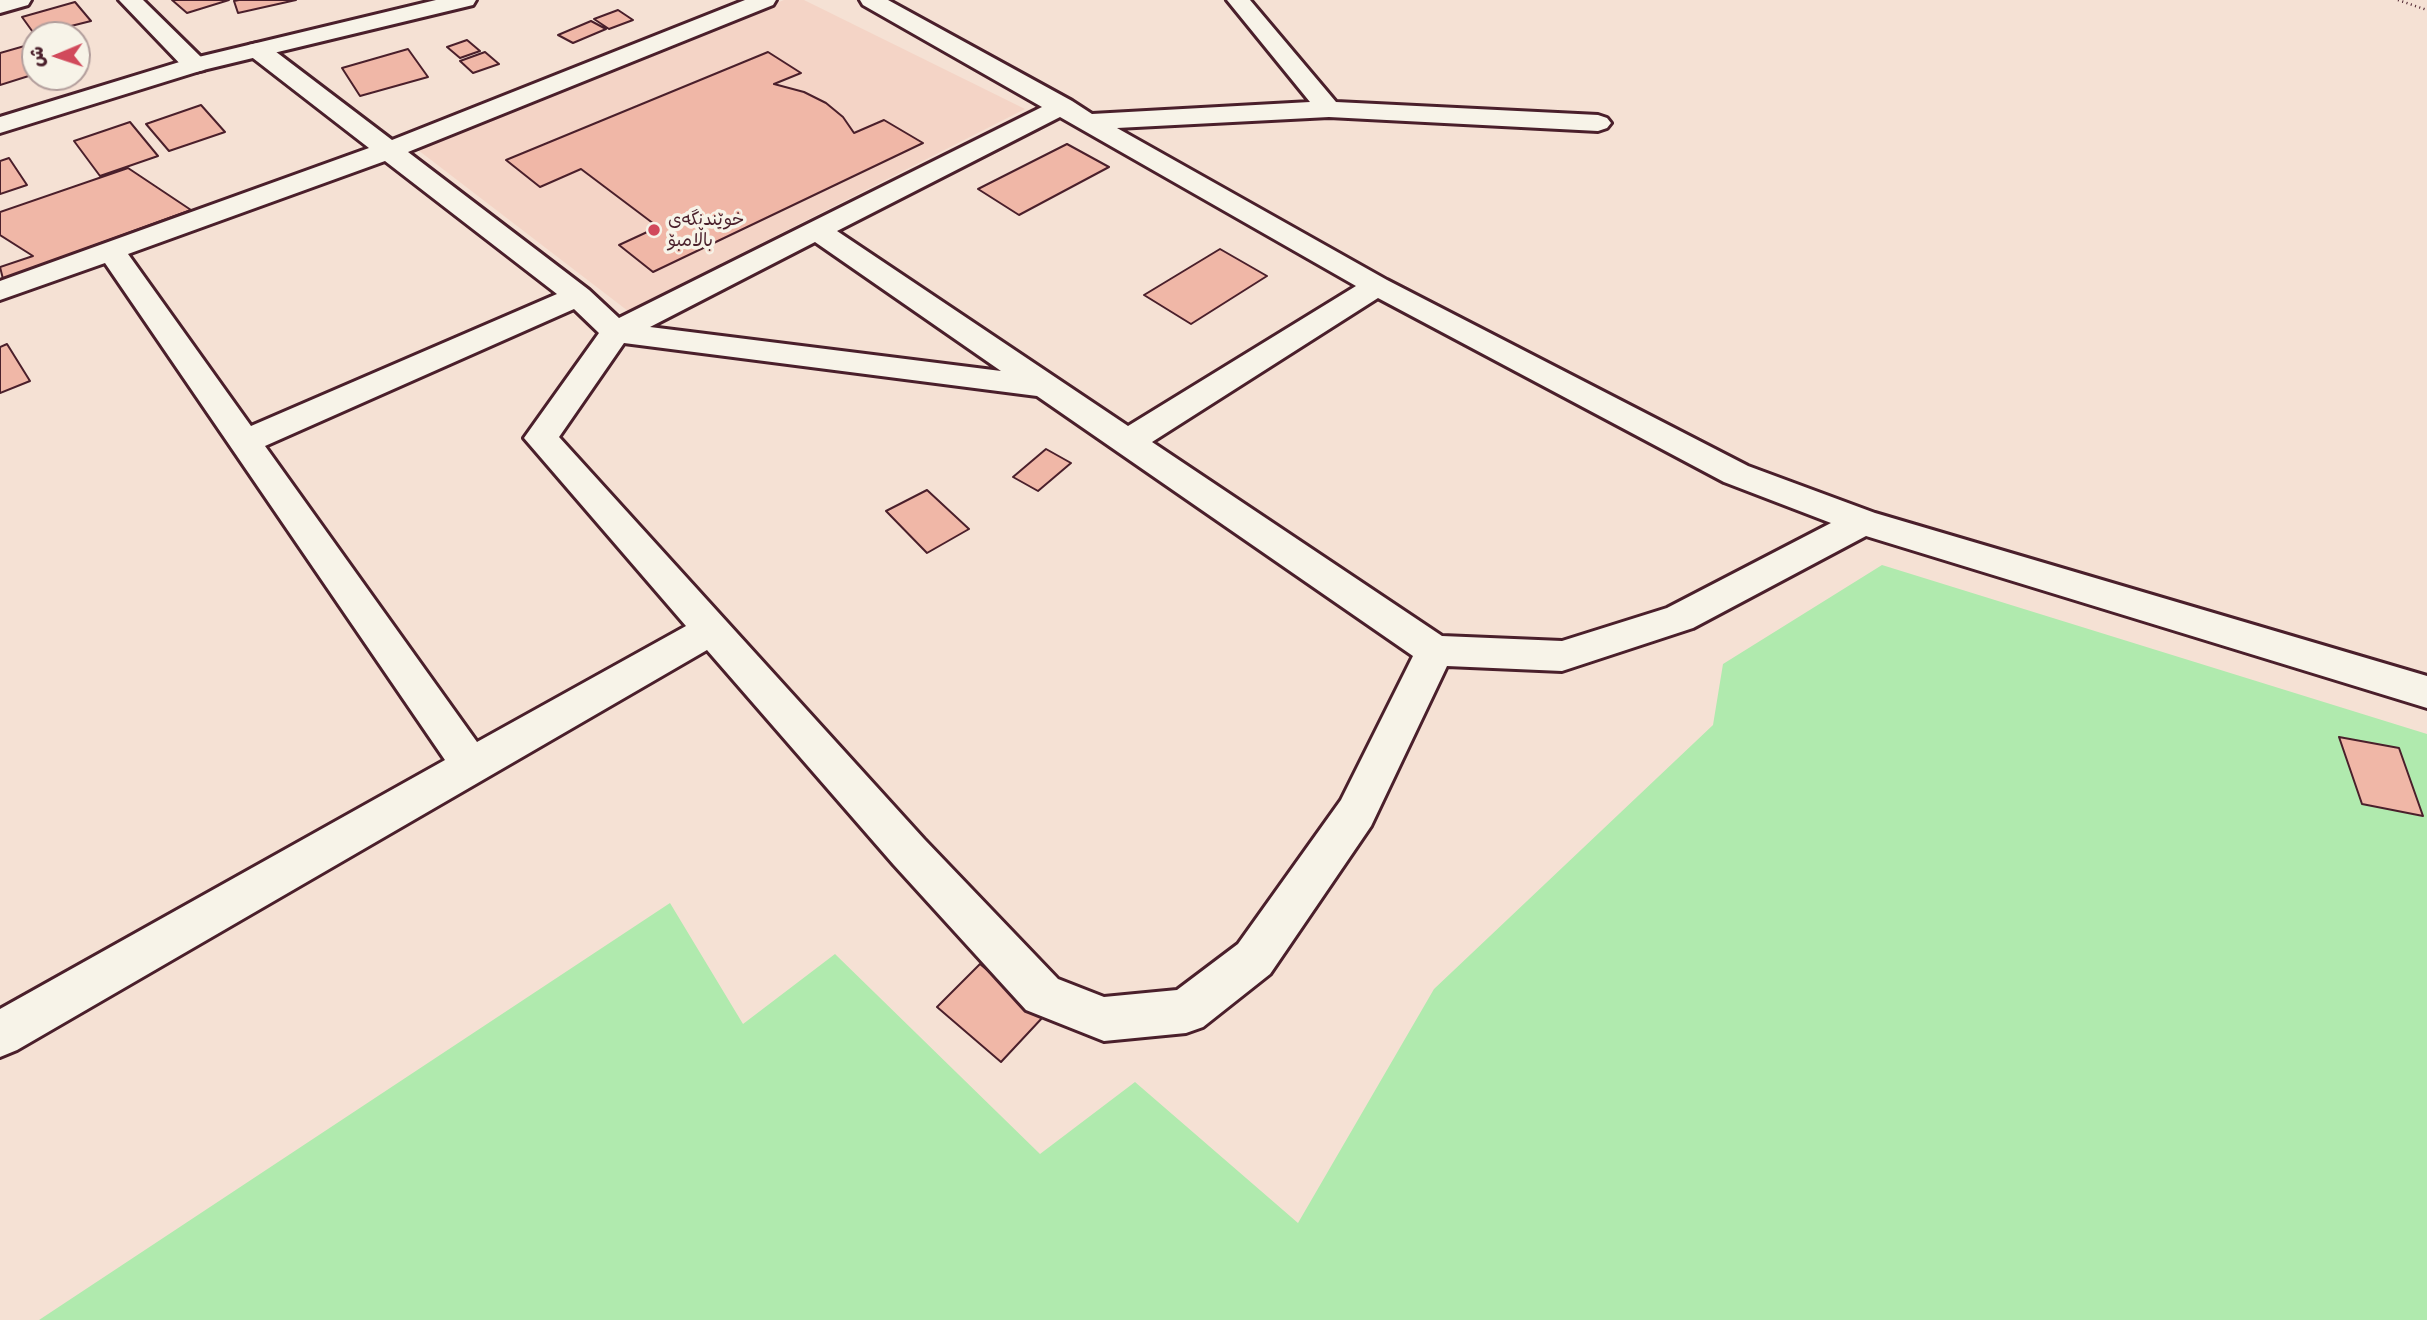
<!DOCTYPE html>
<meta charset="utf-8">
<style>
body{margin:0}
#map{position:relative;width:2427px;height:1320px;overflow:hidden;background:#f5e1d4;font-family:"Comic Neue","Playpen Sans Arabic",sans-serif}
canvas{display:block}
.north{position:absolute;left:21px;top:21px;width:70px;height:70px;box-sizing:border-box;background:#f7f3e8;border:2px solid #b29e9c;border-radius:50%;rotate:268deg;font-size:19px;font-weight:700;line-height:28px;text-align:center;color:#4a1f2b}
.north::after{content:'';display:block;margin:auto;width:24px;height:32px;background:#d1495b;clip-path:polygon(50% 0,100% 100%,50% 72%,0 100%)}
</style>
<div id="map">
<canvas width="2427" height="1320"></canvas>
<div class="north">ش</div>
</div>
<script>
const context = document.querySelector('canvas').getContext('2d');
context.lineJoin = 'round';
function fill(path, color) { context.fillStyle = color; context.fill(path, 'evenodd'); }
function stroke(path, color, width, dash) { context.strokeStyle = color; context.lineWidth = width; context.lineCap = dash ? 'butt' : 'round'; context.setLineDash(dash || []); context.stroke(path); }
function write(font, color, halo, rows, align = 'center') {
  context.font = font + ' "Comic Neue","Playpen Sans Arabic",sans-serif'; context.lineWidth = 7; context.setLineDash([]); context.textBaseline = 'middle'; context.strokeStyle = halo; context.fillStyle = color; for (const [text, x, y, turn = 0] of rows) {
    context.save(); context.translate(x, y); context.rotate((+turn || 0) * Math.PI / 180); context.textAlign = isNaN(turn) ? turn : align; if (halo) context.strokeText(text, 0, 0); context.fillText(text, 0, 0); context.restore();
  }
}
fill(new Path2D(`
 M 784,0 L 804,0 L 1025,109 L 628,311 L 418,150 Z`), '#f4d4c6');
fill(new Path2D(`
 M 1882,565 L 2427,734 L 2427,1320 L 39,1320 L 670,903 L 743,1024 L 835,954 L 1040,1154 L 1135,1082 L 1298,1223 L 1434,989 L 1713,725 L 1723,664 Z`), '#b0eaae');
const building = new Path2D(`
 M 172,0 L 229,0 L 187,13 Z
 M 239,0 L 296,0 L 238,13 L 234,1 Z
 M 75,2 L 91,21 L 35,35 L 22,17 Z
 M 618,10 L 633,20 L 609,29 L 594,19 Z
 M 591,21 L 606,29 L 573,43 L 558,35 Z
 M 467,40 L 480,51 L 460,58 L 447,47 Z
 M 35,43 L 35,74 L 0,85 L 0,53 Z
 M 408,49 L 428,77 L 360,96 L 342,68 Z
 M 485,52 L 499,64 L 473,73 L 460,61 Z
 M 768,52 L 801,73 L 774,84 L 804,92 L 826,103 L 843,117 L 854,133 L 884,120 L 923,143 L 653,272 L 619,245 L 658,227 L 581,169 L 540,187 L 506,160 Z
 M 201,105 L 225,132 L 169,151 L 146,124 Z
 M 130,122 L 158,156 L 100,176 L 74,141 Z
 M 1067,144 L 1109,167 L 1019,215 L 978,189 Z
 M 9,158 L 27,185 L 0,194 L 0,161 Z
 M 128,168 L 191,210 L 3,279 L 0,267 L 33,256 L 0,235 L 0,212 Z
 M 1220,249 L 1267,276 L 1191,324 L 1144,295 Z
 M 7,344 L 30,381 L 0,393 L 0,347 Z
 M 1046,449 L 1071,463 L 1038,491 L 1013,477 Z
 M 927,490 L 969,529 L 927,553 L 886,511 Z
 M 2339,737 L 2399,748 L 2423,816 L 2362,804 Z
 M 980,964 L 1043,1017 L 1001,1062 L 937,1007 Z`);
fill(building, '#f0b7a7');
stroke(building, '#4a1f2b', 2);
const minor = new Path2D(`
 M 0,0 L 31,0 L 28,5 L 0,13 Z
 M 119,0 L 143,0 L 204,60 L 207,65 L 204,70 L 195,72 L 186,70 Z
 M 745,0 L 776,0 L 773,5 L 408,152 L 589,290 L 619,318 L 1042,107 L 863,5 L 860,0 L 888,0 L 1072,101 L 1092,114 L 1310,102 L 1227,0 L 1250,0 L 1336,102 L 1598,115 L 1607,118 L 1611,123 L 1607,128 L 1598,131 L 1329,117 L 1117,128 L 1387,280 L 1748,466 L 1875,513 L 2427,676 L 2427,708 L 1866,536 L 1693,628 L 1562,671 L 1447,666 L 1371,826 L 1270,974 L 1203,1027 L 1186,1033 L 1104,1041 L 1026,1010 L 894,865 L 707,650 L 17,1050 L 0,1057 L 0,1009 L 445,760 L 105,263 L 0,300 L 0,281 L 369,148 L 249,55 L 246,50 L 249,45 L 258,43 L 267,45 L 392,140 ZM 1060,117 L 1356,286 L 1128,426 L 837,231 ZM 385,161 L 557,294 L 251,426 L 128,254 ZM 815,242 L 1001,371 L 650,327 ZM 1378,298 L 1724,482 L 1831,523 L 1667,608 L 1562,641 L 1442,636 L 1152,442 ZM 574,309 L 599,333 L 524,438 L 686,626 L 477,742 L 265,446 ZM 624,343 L 1037,396 L 1413,656 L 1341,800 L 1238,944 L 1177,990 L 1104,997 L 1058,979 L 924,839 L 559,437 Z`);
const tertiary = new Path2D(`
 M 436,0 L 476,0 L 473,5 L 203,70 L 0,133 L 0,117 L 186,60 Z`);
stroke(minor, '#4a1f2b', 6);
stroke(tertiary, '#4a1f2b', 6);
stroke(new Path2D(`
 M 2398,0 L 2427,10`), '#4a1f2b', 2.5, [1, 3.5]);
fill(minor, '#f7f3e8');
fill(tertiary, '#f7f3e8');
for (const [x, y, r, color] of [
 [654,230,7,"#d1495b"]
]) { const dot = new Path2D(); dot.arc(x, y, r, 0, 2 * Math.PI); context.fillStyle = color; context.fill(dot); stroke(dot, '#f7f3e8', 2.5); }
write('18px', '#4a1f2b', '#f7f3e8', [
 ["خوێندنگەی",668,220],
 ["باڵامبۆ",668,241]
], 'left');
</script>
